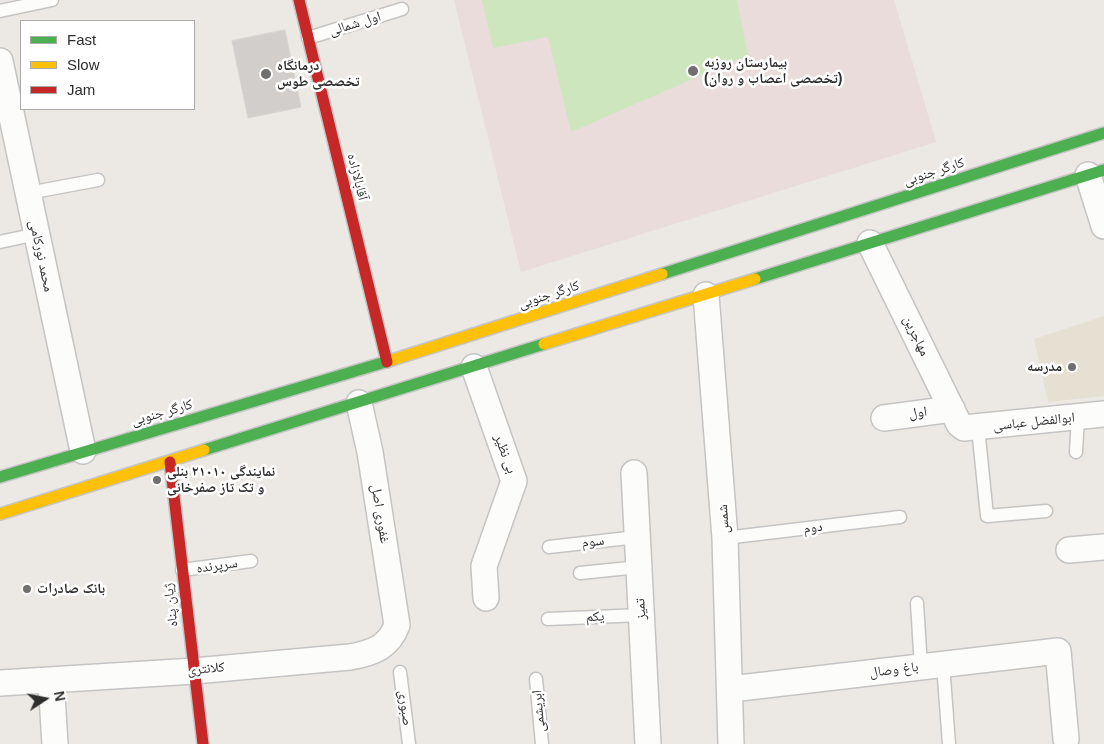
<!DOCTYPE html>
<meta charset="utf-8">
<style>
body{margin:0}
#map{position:relative;width:1104px;height:744px;overflow:hidden;background:#ece8e4;font-family:Helvetica,sans-serif}
canvas{display:block}
.legend{position:absolute;left:20px;top:20px;width:175px;height:90px;box-sizing:border-box;background:#fff;border:1px solid #ababab;margin:0;padding:6px 9px;list-style:none;font-size:15px;color:#2e2e2e}
.legend li{display:flex;align-items:center;gap:10px;height:25px}
.legend b{width:25px;border:1px solid #ababab}
.north{position:absolute;left:20px;top:674px;width:50px;height:50px;-webkit-text-stroke:4px #fff;paint-order:stroke;rotate:79deg;font-size:14px;font-weight:700;line-height:20px;text-align:center;color:#2e2e2e}
.north::after{content:'';display:block;margin:auto;width:18px;height:22px;background:#2e2e2e;clip-path:polygon(50% 0,100% 100%,50% 72%,0 100%)}
</style>
<div id="map">
<canvas width="1104" height="744"></canvas>
<ul class="legend">
<li><b style="height:6px;background:#4caf50"></b>Fast</li>
<li><b style="height:6px;background:#ffc107"></b>Slow</li>
<li><b style="height:6px;background:#c62828"></b>Jam</li>
</ul>
<div class="north">N</div>
</div>
<script>
const context = document.querySelector('canvas').getContext('2d');
context.lineJoin = 'round';
function fill(path, color) { context.fillStyle = color; context.fill(path, 'evenodd'); }
function stroke(path, color, width, dash) { context.strokeStyle = color; context.lineWidth = width; context.lineCap = dash ? 'butt' : 'round'; context.setLineDash(dash || []); context.stroke(path); }
function write(font, color, halo, rows, align = 'center') {
  context.font = font + ' Helvetica,"Noto Naskh Arabic",sans-serif'; context.lineWidth = 5; context.setLineDash([]); context.textBaseline = 'middle'; context.strokeStyle = halo; context.fillStyle = color; for (const [text, x, y, turn = 0] of rows) {
    context.save(); context.translate(x, y); context.rotate((+turn || 0) * Math.PI / 180); context.textAlign = isNaN(turn) ? turn : align; if (halo) context.strokeText(text, 0, 0); context.fillText(text, 0, 0); context.restore();
  }
}
fill(new Path2D(`
 M 1104,316 L 1104,396 L 1048,402 L 1034,339 Z`), '#e6e0d3');
fill(new Path2D(`
 M 454,0 L 894,0 L 936,142 L 521,272 Z`), '#e9dcdb');
fill(new Path2D(`
 M 482,0 L 737,0 L 748,55 L 571,132 L 548,37 L 493,48 Z`), '#cee6be');
const building = new Path2D(`
 M 285,30 L 301,107 L 248,118 L 232,41 Z`);
fill(building, '#d1cecb');
stroke(building, '#d7d4d0', 1);
const lane = new Path2D(`
 M 0,11 L 52,0
 M 308,38 L 402,9
 M 28,193 L 98,180
 M 0,242 L 37,234
 M 978,428 L 987,516 L 1046,511
 M 1076,452 L 1078,417
 M 725,538 L 900,517
 M 549,547 L 637,537
 M 182,570 L 251,561
 M 580,573 L 639,567
 M 917,603 L 921,667
 M 548,619 L 641,615
 M 943,664 L 949,744
 M 400,672 L 409,744
 M 536,679 L 542,744`);
const street = new Path2D(`
 M 0,61 L 83,451
 M 1088,175 L 1104,226
 M 870,243 L 959,424 L 964,428 L 1104,414
 M 706,295 L 725,538 L 731,744
 M 474,367 L 514,481 L 484,566 L 486,598
 M 884,418 L 952,409
 M 634,473 L 648,744
 M 1069,550 L 1104,547
 M 51,680 L 55,744
 M 0,683 L 194,671 L 350,657 C 373,653 389,647 397,625 L 370,452 L 359,403
 M 731,689 L 1058,651 L 1066,739`);
const fast = new Path2D(`
 M 662,274 L 1104,133
 M 755,279 L 1104,170
 M 204,450 L 544,344
 M 0,477 L 392,360`);
const slow = new Path2D(`
 M 544,344 L 755,279
 M 392,360 L 662,274
 M 0,514 L 204,450`);
const jam = new Path2D(`
 M 299,0 L 387,362
 M 170,462 L 203,744`);
stroke(lane, '#c5c4c5', 15);
stroke(street, '#c5c4c5', 28);
stroke(fast, '#c5c4c5', 14);
stroke(slow, '#c5c4c5', 14);
stroke(jam, '#c5c4c5', 14);
stroke(lane, '#fcfcfb', 12);
stroke(street, '#fcfcfb', 25);
stroke(fast, '#4caf50', 11);
stroke(slow, '#ffc107', 11);
stroke(jam, '#c62828', 11);
for (const [x, y, r, color] of [
 [693,71,6,"#706f6e"],
 [266,74,6,"#706f6e"],
 [1072,367,5,"#706f6e"],
 [157,480,5,"#706f6e"],
 [27,589,5,"#706f6e"]
]) { const dot = new Path2D(); dot.arc(x, y, r, 0, 2 * Math.PI); context.fillStyle = color; context.fill(dot); stroke(dot, '#fff', 2); }
write('14px', '#2e2e2e', '#fff', [
 ["اول شمالی",355,24,-17],
 ["کارگر جنوبی",934,172,-18],
 ["آقابالازاده",357,177,76],
 ["محمد نورکامی",41,256,78],
 ["کارگر جنوبی",549,295,-18],
 ["مهاجرین",916,336,64],
 ["کارگر جنوبی",162,413,-16],
 ["اول",918,413,-8],
 ["ابوالفضل عباسی",1034,422,-6],
 ["بی نظیر",505,454,70],
 ["غفوری اصل",380,514,81],
 ["شمس",724,519,-94],
 ["دوم",813,528,-7],
 ["سوم",593,542,-6],
 ["سرپرنده",217,566,-8],
 ["ژیان پناه",171,605,-97],
 ["تمیز",641,609,-93],
 ["یکم",595,617,-3],
 ["کلانتری",206,669,-5],
 ["باغ وصال",894,670,-7],
 ["صبوری",405,708,83],
 ["ابریشمی",539,711,-95]
]);
write('bold 14px', '#2e2e2e', '#fff', [
 ["بیمارستان روزبه",704,63],
 ["(تخصصی اعصاب و روان)",704,79],
 ["درمانگاه",277,66],
 ["تخصصی طوس",277,82],
 ["مدرسه",1062,367,"right"],
 ["نمایندگی ۲۱۰۱۰ بنلی",167,472],
 ["و تک تاز صفرخانی",167,488],
 ["بانک صادرات",37,589]
], 'left');
</script>
